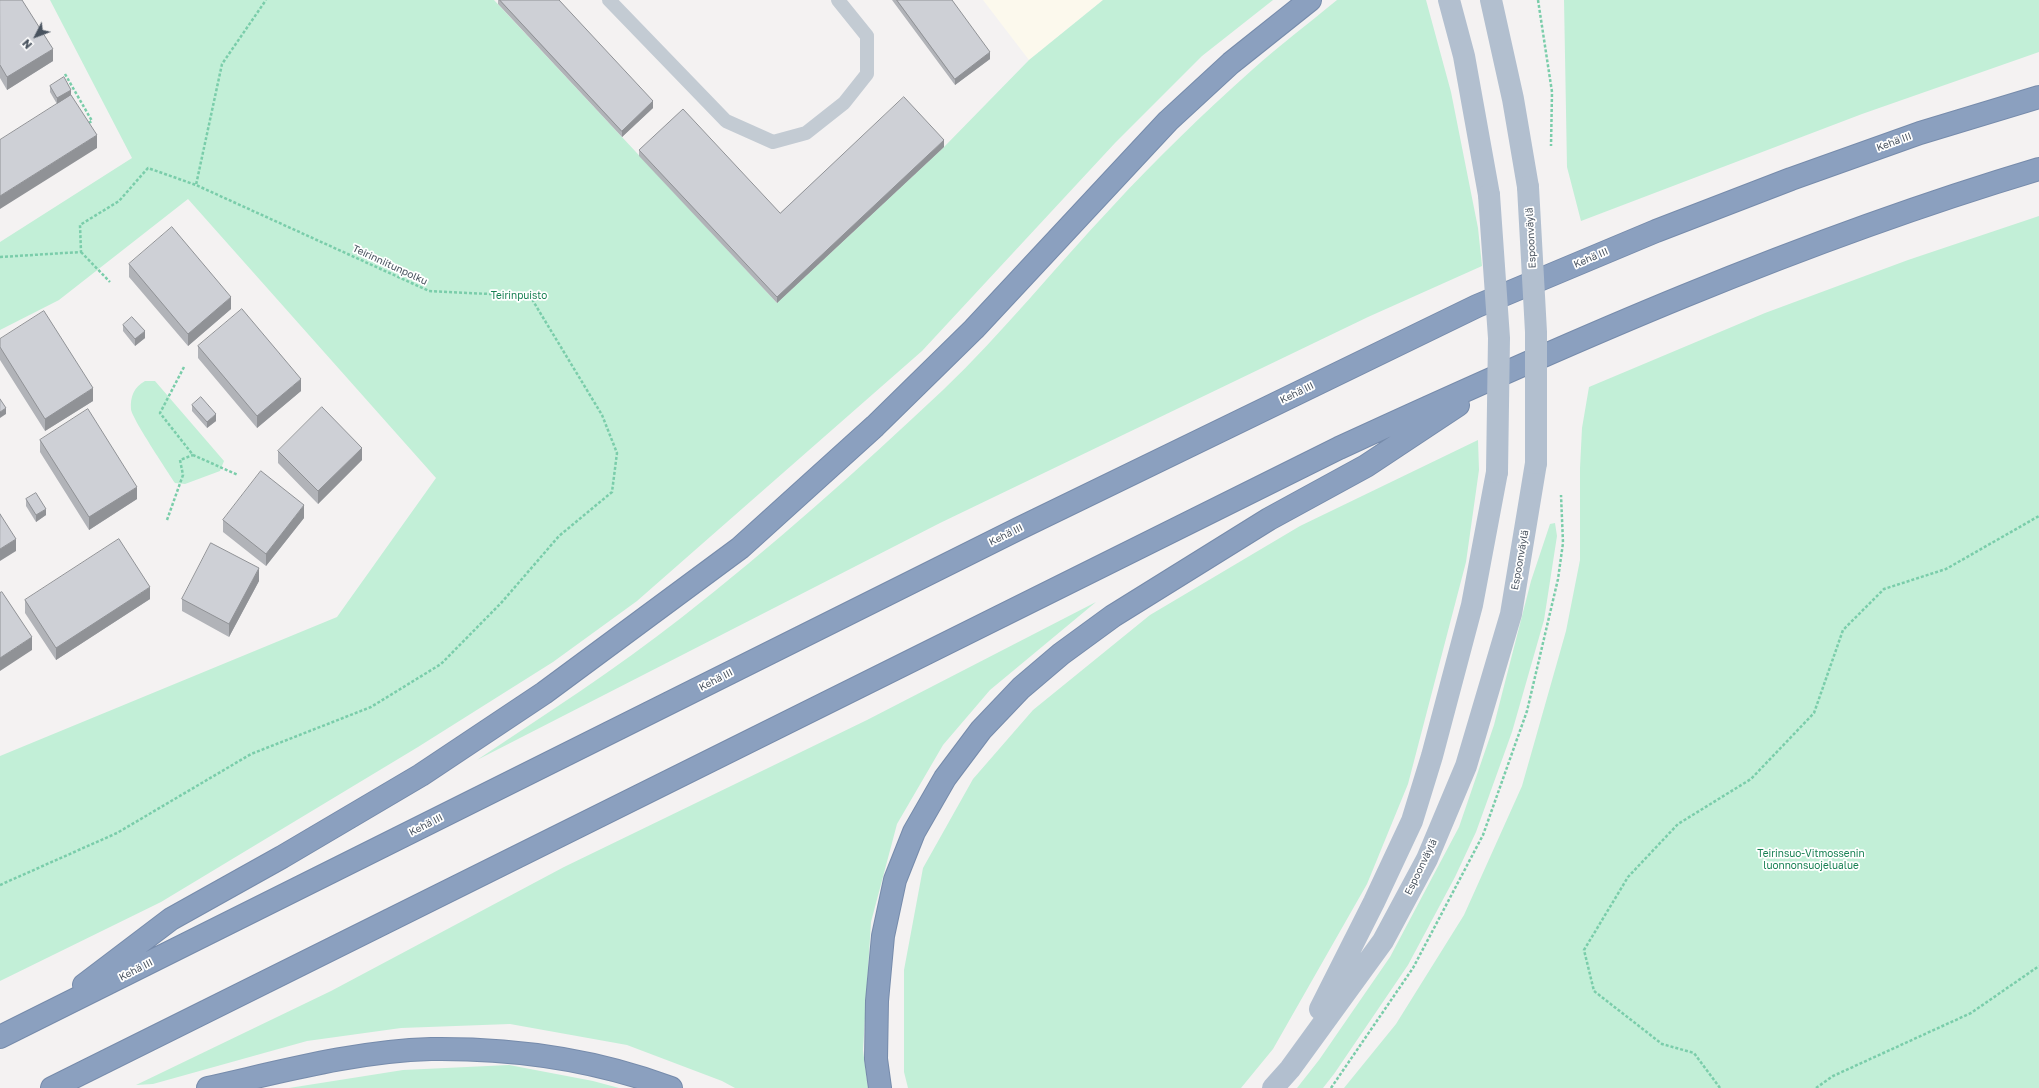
<!DOCTYPE html>
<meta charset="utf-8">
<style>
body{margin:0}
#map{position:relative;width:2039px;height:1088px;overflow:hidden;background:#f4f2f2;font-family:"Golos Text",sans-serif}
canvas{display:block}
.north{position:absolute;left:16px;top:16px;width:40px;height:40px;-webkit-text-stroke:3px #fff;paint-order:stroke;rotate:228deg;font-size:11px;font-weight:700;line-height:16px;text-align:center;color:#49535f}
.north::after{content:'';display:block;margin:auto;width:14px;height:18px;background:#49535f;clip-path:polygon(50% 0,100% 100%,50% 72%,0 100%)}
</style>
<div id="map">
<canvas width="2039" height="1088"></canvas>
<div class="north">N</div>
</div>
<script>
const context = document.querySelector('canvas').getContext('2d');
context.lineJoin = 'round';
function fill(path, color) { context.fillStyle = color; context.fill(path, 'evenodd'); }
function stroke(path, color, width, dash) { context.strokeStyle = color; context.lineWidth = width; context.lineCap = dash ? 'butt' : 'round'; context.setLineDash(dash || []); context.stroke(path); }
function write(font, color, halo, rows, align = 'center') {
  context.font = font + ' "Golos Text",sans-serif'; context.lineWidth = 3.5; context.setLineDash([]); context.textBaseline = 'middle'; context.strokeStyle = halo; context.fillStyle = color; for (const [text, x, y, turn = 0] of rows) {
    context.save(); context.translate(x, y); context.rotate((+turn || 0) * Math.PI / 180); context.textAlign = isNaN(turn) ? turn : align; if (halo) context.strokeText(text, 0, 0); context.fillText(text, 0, 0); context.restore();
  }
}
fill(new Path2D(`
 M 983,0 L 1103,0 L 1029,60 Z`), '#fcf9ed');
fill(new Path2D(`
 M 50,0 L 494,0 L 777,303 L 944,147 L 1029,60 L 1103,0 L 1273,0 L 1202,56 L 1115,143 L 922,351 L 637,601 L 553,662 L 418,747 L 161,902 L 0,981 L 0,756 L 337,617 L 436,478 L 188,199 L 59,300 L 0,330 L 0,242 L 132,158 Z
 M 1337,0 L 1426,0 L 1451,92 L 1478,228 L 1482,266 L 1368,317 L 940,523 L 477,760 C 546,714 616,669 681,618 C 772,547 859,469 943,390 C 1003,333 1055,267 1112,207 C 1156,159 1204,113 1252,70 C 1280,45 1309,23 1337,0 Z
 M 1564,0 L 2039,0 L 2039,52 L 1862,114 L 1581,221 L 1567,167 Z
 M 2039,216 L 2039,1088 L 1344,1088 L 1396,1024 L 1464,915 L 1522,786 L 1566,631 L 1580,560 L 1580,468 L 1582,428 L 1589,387 L 1765,313 L 1908,260 Z
 M 145,381 L 155,381 L 224,461 L 220,471 L 185,484 L 175,483 C 168,472 131,417 131,409 C 130,397 134,387 145,381 Z
 M 1478,440 L 1479,470 L 1466,562 L 1408,784 L 1367,884 L 1273,1049 L 1241,1088 L 908,1088 L 904,1072 L 904,970 L 923,868 L 973,779 L 1033,710 L 1150,615 L 1300,526 Z
 M 1555,523 L 1557,536 L 1544,620 L 1512,732 L 1476,832 L 1455,877 L 1408,965 L 1334,1074 L 1323,1088 L 1297,1088 L 1319,1060 L 1390,957 L 1459,827 L 1494,725 L 1531,581 L 1550,524 Z
 M 1096,602 L 990,690 L 943,745 L 897,824 L 871,922 L 863,1050 L 868,1088 L 735,1088 L 722,1081 L 627,1045 L 510,1024 L 401,1028 L 307,1041 L 153,1084 L 136,1085 L 331,991 L 564,867 L 867,720 Z
 M 509,1065 L 593,1081 L 619,1088 L 289,1088 L 403,1070 Z`), '#c2efd7');
const highway = new Path2D(`
 M 84,985 L 171,919 L 282,857 L 421,775 L 544,693 L 740,548 L 875,426 L 974,329 L 1168,121 L 1231,63 L 1310,0
 M 0,1037 L 1018,529 L 1477,306 L 1656,231 L 1791,179 L 1920,133 L 2039,97
 M 52,1088 L 1339,448 C 1567,343 1798,241 2039,169
 M 208,1088 C 280,1072 356,1051 431,1049 C 513,1048 594,1059 671,1088
 M 880,1088 L 876,1059 L 877,1001 L 883,936 L 895,880 L 914,832 L 945,778 L 981,730 L 1021,688 L 1061,654 L 1113,616 L 1269,519 L 1366,466 L 1458,405`);
stroke(highway, '#768bab', 24);
stroke(new Path2D(`
 M 1538,0 L 1552,92 L 1551,146
 M 65,74 L 92,121 L 87,124
 M 81,252 L 110,282
 M 0,257 L 81,252 L 80,225 L 119,201 L 148,168 L 196,185
 M 184,367 L 160,413 L 193,455 L 238,475
 M 167,520 L 183,475 L 180,460 L 193,455
 M 0,885 L 117,833 L 251,754 L 371,707 L 441,664 L 502,602 L 559,536 L 612,492 L 617,453 L 602,415 L 530,296 L 429,291 L 196,185 L 222,64 L 266,0
 M 1331,1088 L 1413,968 L 1483,835 L 1527,711 L 1558,579 L 1563,543 L 1561,495
 M 1720,1088 L 1694,1053 L 1662,1044 L 1594,991 L 1584,950 L 1628,877 L 1678,824 L 1751,779 L 1814,713 L 1843,630 L 1884,589 L 1946,569 L 2039,516
 M 1816,1088 L 1833,1076 L 1971,1013 L 2039,966`), '#7acdaa', 2.5, [3, 2]);
stroke(new Path2D(`
 M 609,0 L 726,121 L 773,142 L 806,133 L 844,103 L 867,74 L 867,36 L 838,0`), '#c3cbd3', 14);
stroke(new Path2D(`
 M 1449,0 L 1464,56 L 1489,195
 M 1491,0 L 1513,99 L 1528,187
 M 1320,1009 L 1374,902 L 1412,821 L 1432,756 L 1472,605 L 1497,472
 M 1273,1088 L 1290,1069 L 1383,941 L 1427,859 L 1466,766 L 1511,614 L 1536,463`), '#b2bfcf', 22);
stroke(highway, '#8ba0bf', 22);
stroke(new Path2D(`
 M 1528,187 L 1536,332 L 1536,463
 M 1489,195 L 1499,338 L 1497,472`), '#b2bfcf', 22);
fill(new Path2D(`
 M 0,0 L 53,61 L 7,90 L 0,78 Z
 M 498,0 L 559,0 L 653,108 L 622,137 L 498,4 Z
 M 892,0 L 952,0 L 990,59 L 955,85 Z
 M 50,86 L 71,95 L 97,148 L 57,104 L 50,92 Z
 M 944,147 L 777,303 L 639,156 L 639,150 L 780,213 Z
 M 129,264 L 231,309 L 188,346 L 129,277 Z
 M 123,325 L 145,338 L 135,346 L 123,331 Z
 M 0,339 L 93,401 L 45,431 L 0,360 Z
 M 198,346 L 301,391 L 257,428 L 198,358 Z
 M 192,405 L 216,421 L 207,428 L 192,411 Z
 M 40,440 L 137,499 L 89,530 L 40,452 Z
 M 278,451 L 362,460 L 318,504 L 278,463 Z
 M 26,499 L 46,515 L 36,522 L 26,506 Z
 M 304,518 L 266,566 L 223,532 L 223,520 Z
 M 259,581 L 229,637 L 182,611 L 182,599 Z
 M 150,599 L 56,660 L 25,613 L 25,600 Z`), '#b1b3b8');
fill(new Path2D(`
 M 53,49 L 53,61 L 7,90 L 7,77 Z
 M 990,52 L 990,59 L 955,85 L 955,79 Z
 M 71,90 L 71,96 L 57,104 L 57,98 Z
 M 653,101 L 653,108 L 622,137 L 622,131 Z
 M 97,135 L 97,148 L 0,209 L 0,196 Z
 M 944,140 L 944,147 L 777,303 L 777,297 Z
 M 231,297 L 231,309 L 188,346 L 188,334 Z
 M 145,331 L 145,338 L 135,346 L 135,339 Z
 M 301,379 L 301,391 L 257,428 L 257,416 Z
 M 93,388 L 93,401 L 45,431 L 45,419 Z
 M 6,408 L 6,414 L 0,418 L 0,412 Z
 M 216,414 L 216,421 L 207,428 L 207,422 Z
 M 362,448 L 362,460 L 318,504 L 318,491 Z
 M 137,487 L 137,499 L 89,530 L 89,517 Z
 M 304,505 L 304,518 L 266,566 L 266,554 Z
 M 46,509 L 46,515 L 36,522 L 36,515 Z
 M 16,539 L 16,551 L 0,561 L 0,549 Z
 M 259,568 L 259,581 L 229,637 L 229,624 Z
 M 150,587 L 150,599 L 56,660 L 56,648 Z
 M 32,637 L 32,650 L 0,671 L 0,658 Z`), '#909296');
const building = new Path2D(`
 M 0,0 L 22,0 L 53,49 L 7,77 L 0,65 Z
 M 500,0 L 559,0 L 653,101 L 622,131 Z
 M 897,0 L 952,0 L 990,52 L 955,79 Z
 M 64,77 L 71,90 L 57,98 L 50,86 Z
 M 71,95 L 97,135 L 0,196 L 0,140 Z
 M 904,97 L 944,140 L 777,297 L 639,150 L 683,109 L 780,213 Z
 M 172,227 L 231,297 L 188,334 L 129,264 Z
 M 242,309 L 301,379 L 257,416 L 198,346 Z
 M 44,311 L 93,388 L 45,419 L 0,347 L 0,339 Z
 M 132,317 L 145,331 L 135,339 L 123,325 Z
 M 201,397 L 216,414 L 207,422 L 192,405 Z
 M 0,399 L 6,408 L 0,412 Z
 M 322,407 L 362,448 L 318,491 L 278,451 Z
 M 88,409 L 137,487 L 89,517 L 40,440 Z
 M 261,471 L 304,505 L 266,554 L 223,520 Z
 M 36,493 L 46,509 L 36,515 L 26,499 Z
 M 0,514 L 16,539 L 0,549 Z
 M 119,539 L 150,587 L 56,648 L 25,600 Z
 M 211,543 L 259,568 L 229,624 L 182,599 Z
 M 2,592 L 32,637 L 0,658 L 0,593 Z`);
fill(building, '#ced0d6');
stroke(building, '#909296', 1);
write('10px', '#49535f', '#fff', [
 ["Kehä III",1894,142,-20],
 ["Espoonväylä",1531,238,-93],
 ["Kehä III",1591,258,-23],
 ["Teirinniitunpolku",390,265,25],
 ["Kehä III",1297,393,-26],
 ["Kehä III",1006,535,-26],
 ["Espoonväylä",1520,560,-80],
 ["Kehä III",716,680,-27],
 ["Kehä III",426,825,-27],
 ["Espoonväylä",1421,867,-64],
 ["Kehä III",136,970,-27]
]);
write('10px', '#198154', '#fff', [
 ["Teirinpuisto",519,296],
 ["Teirinsuo-Vitmossenin",1811,854],
 ["luonnonsuojelualue",1811,866]
]);
</script>
